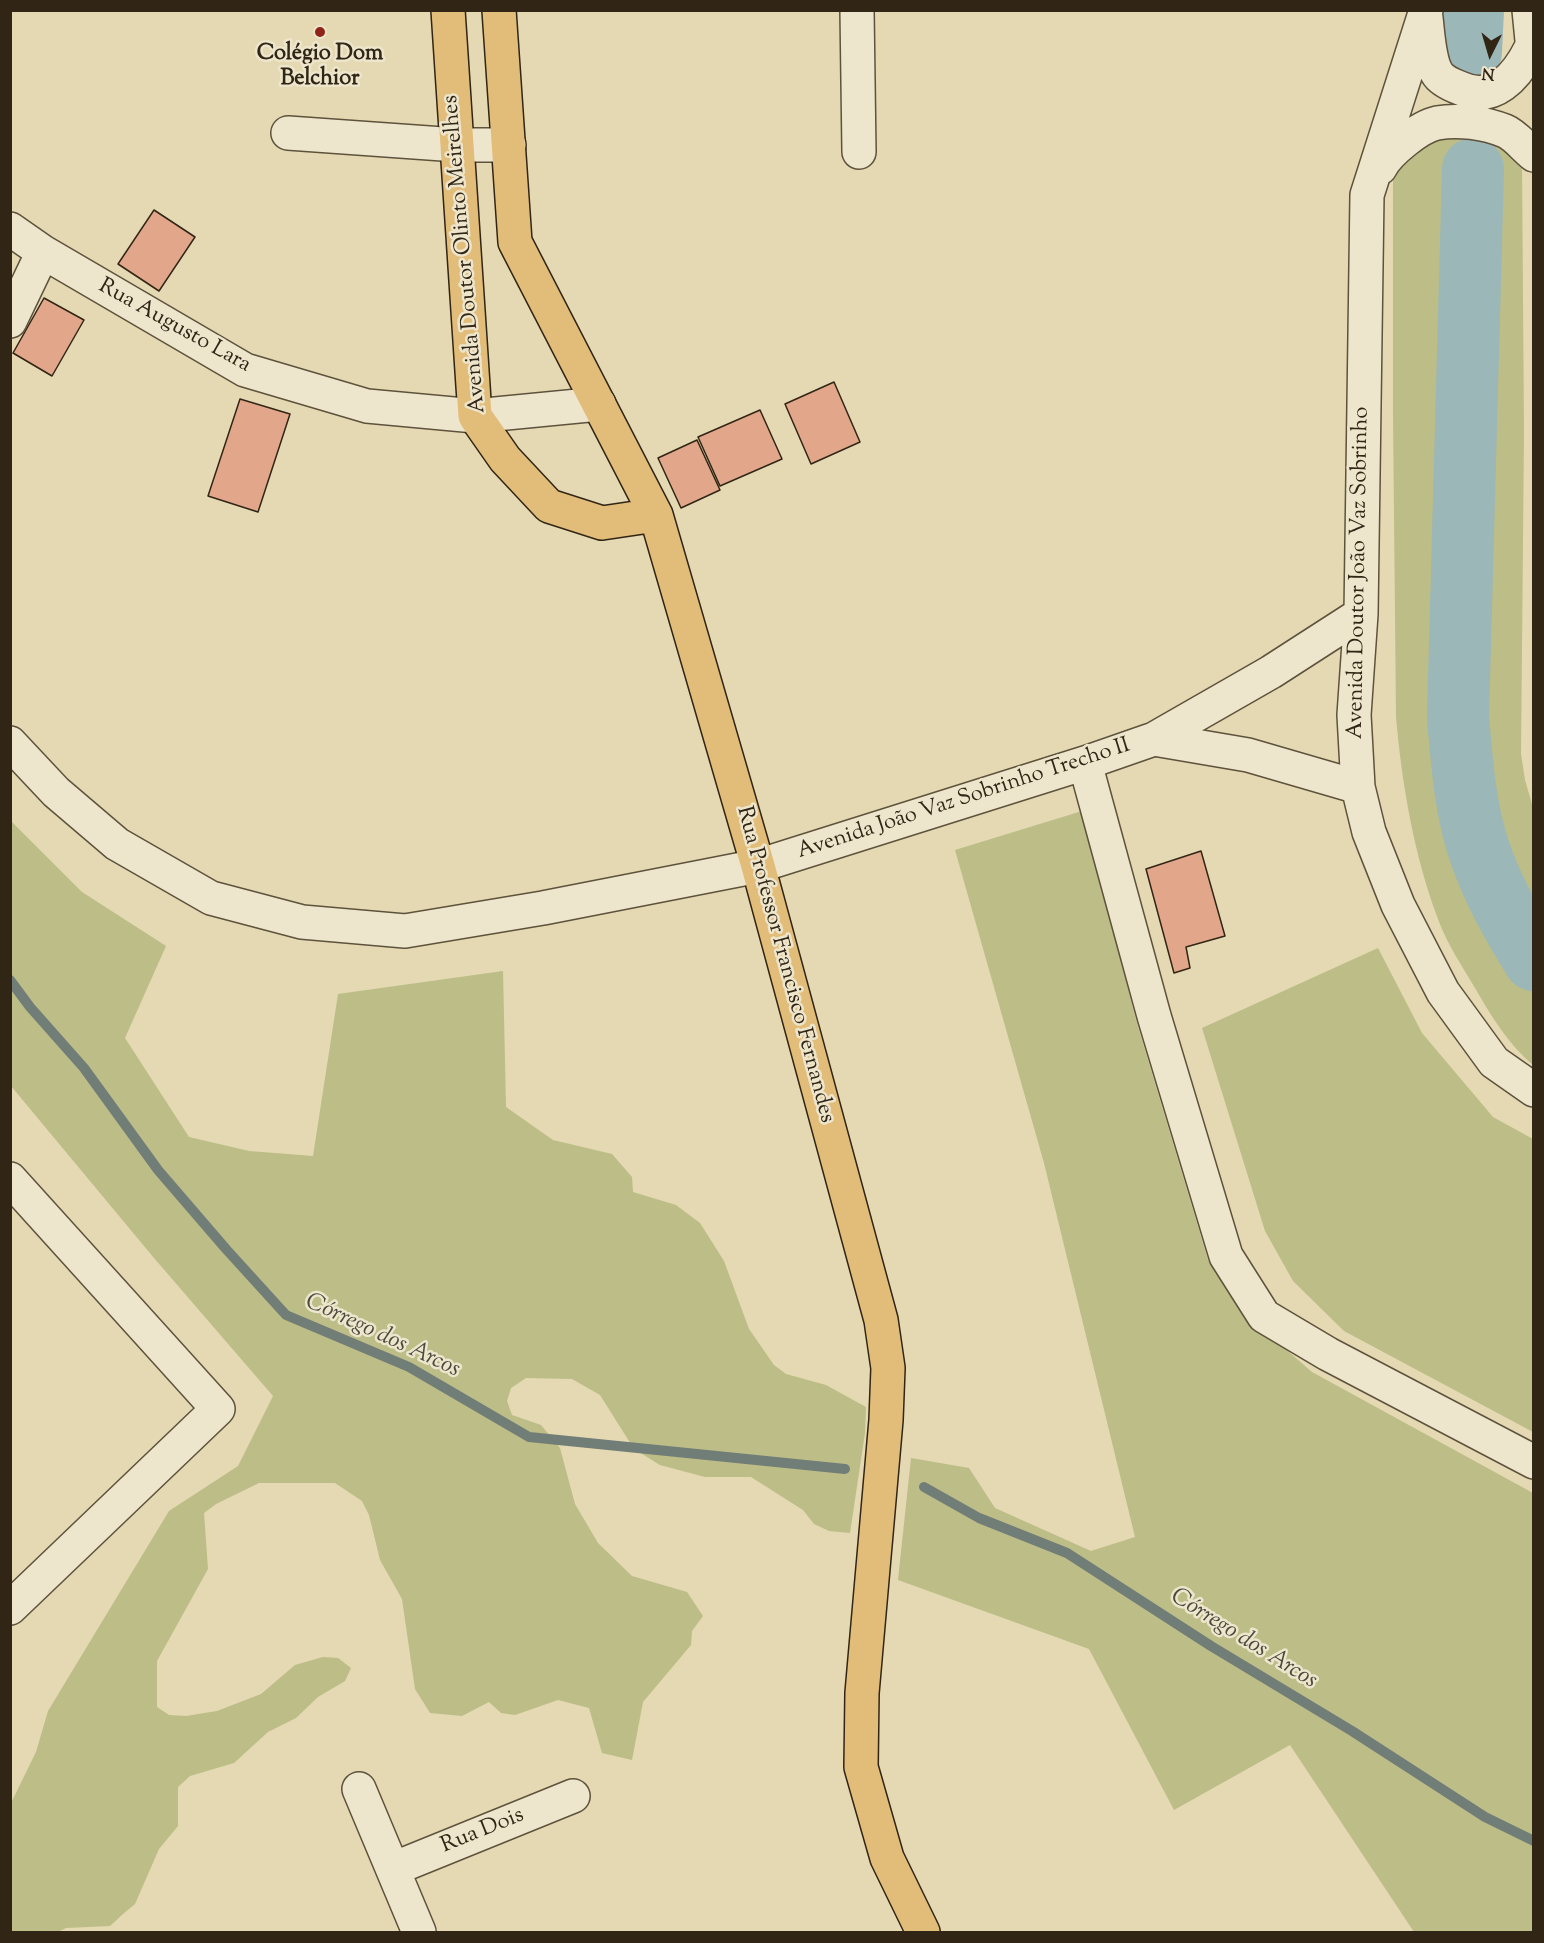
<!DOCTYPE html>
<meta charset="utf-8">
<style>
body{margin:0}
#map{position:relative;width:1544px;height:1943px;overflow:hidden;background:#e4d9b2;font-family:"Sorts Mill Goudy",serif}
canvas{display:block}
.frame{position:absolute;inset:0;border:12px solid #312515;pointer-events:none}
.north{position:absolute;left:1460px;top:24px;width:60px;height:60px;-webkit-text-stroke:4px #ede6cd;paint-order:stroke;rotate:185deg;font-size:16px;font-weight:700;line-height:24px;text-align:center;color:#312515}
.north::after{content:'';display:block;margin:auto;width:21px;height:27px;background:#312515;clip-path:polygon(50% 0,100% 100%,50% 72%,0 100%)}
</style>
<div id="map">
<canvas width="1544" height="1943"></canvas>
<div class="frame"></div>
<div class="north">N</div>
</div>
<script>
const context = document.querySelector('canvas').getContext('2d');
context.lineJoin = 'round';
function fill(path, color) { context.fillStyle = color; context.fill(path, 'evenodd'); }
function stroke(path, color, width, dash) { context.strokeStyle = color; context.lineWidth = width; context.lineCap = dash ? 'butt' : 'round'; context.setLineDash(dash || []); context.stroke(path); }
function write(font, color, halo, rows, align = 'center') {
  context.font = font + ' "Sorts Mill Goudy",serif'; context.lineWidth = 5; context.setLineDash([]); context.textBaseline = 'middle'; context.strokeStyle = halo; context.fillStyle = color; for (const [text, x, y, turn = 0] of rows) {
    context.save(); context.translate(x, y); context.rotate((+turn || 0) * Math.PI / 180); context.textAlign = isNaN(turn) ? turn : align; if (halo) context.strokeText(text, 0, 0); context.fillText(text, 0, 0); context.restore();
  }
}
fill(new Path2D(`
 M 1434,128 L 1503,133 L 1522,165 L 1524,432 L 1521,754 L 1525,780 L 1534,811 L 1533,1065 C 1509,1045 1491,1016 1475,988 C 1462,966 1447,944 1438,919 C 1414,855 1402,785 1396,717 L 1393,414 L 1393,178 L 1407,152 Z
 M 1082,811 L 1136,1020 L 1208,1260 L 1253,1321 L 1312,1372 L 1533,1493 L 1533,1932 L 1414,1932 L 1290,1745 L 1174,1810 L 1089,1649 L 898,1580 L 911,1458 L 969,1468 L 995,1508 L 1091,1551 L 1135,1537 L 1044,1163 L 955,850 Z
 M 11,821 L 82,892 L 166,946 L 125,1038 L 189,1137 L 249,1151 L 313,1156 L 338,994 L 503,971 L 506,1107 L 553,1140 L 612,1154 L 632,1177 L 633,1192 L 676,1205 L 700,1223 L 724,1261 L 749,1329 L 774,1365 L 786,1374 L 826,1385 L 866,1407 L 865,1433 L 850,1533 L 829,1531 L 814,1524 L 803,1510 L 751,1477 L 705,1477 L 660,1465 L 634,1449 L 600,1395 L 572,1379 L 526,1378 L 511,1388 L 507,1401 L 512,1415 L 541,1425 L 560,1448 L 575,1504 L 598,1543 L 632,1576 L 687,1592 L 703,1616 L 692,1631 L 691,1645 L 643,1702 L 632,1760 L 602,1753 L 589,1708 L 558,1700 L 515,1715 L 501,1713 L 489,1702 L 462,1716 L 430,1713 L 415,1689 L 402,1599 L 380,1560 L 369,1515 L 362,1501 L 335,1483 L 259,1483 L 216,1504 L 204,1513 L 208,1569 L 157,1661 L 157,1707 L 169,1715 L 186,1716 L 217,1711 L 261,1694 L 295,1665 L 323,1657 L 338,1658 L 351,1668 L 345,1681 L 318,1697 L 296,1718 L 268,1732 L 234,1763 L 190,1776 L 178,1787 L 178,1826 L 159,1849 L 135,1904 L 123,1914 L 110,1926 L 66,1928 L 58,1932 L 11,1932 L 11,1803 L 36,1752 L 48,1711 L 169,1511 L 238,1466 L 273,1396 L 154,1258 L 11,1086 Z
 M 1378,948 L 1422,1033 L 1493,1117 L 1533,1139 L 1533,1432 L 1344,1331 L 1293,1281 L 1265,1231 L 1202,1028 Z`), '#bcbd87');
stroke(new Path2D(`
 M 10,980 L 30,1007 L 84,1068 L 158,1170 L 226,1249 L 286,1315 L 409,1367 L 529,1437 L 845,1469
 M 924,1487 L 979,1518 L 1067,1553 L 1211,1646 L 1352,1731 L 1485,1817 L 1534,1841`), '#717d77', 10);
stroke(new Path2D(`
 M 1471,52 L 1473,10
 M 1473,169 L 1458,717 C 1462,763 1465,810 1480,853 C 1493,891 1513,926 1534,960`), '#9bb7b8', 62);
const building = new Path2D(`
 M 154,210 L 195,237 L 159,291 L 118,264 Z
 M 44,298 L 84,320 L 52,376 L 13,353 Z
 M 834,382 L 860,442 L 811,464 L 785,404 Z
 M 240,399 L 290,414 L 258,512 L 208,496 Z
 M 760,410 L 782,459 L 720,486 L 698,437 Z
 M 697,440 L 720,490 L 681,508 L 658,458 Z
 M 1201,851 L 1225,936 L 1186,947 L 1190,968 L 1174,973 L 1146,869 Z`);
fill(building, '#e2a78a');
stroke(building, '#312515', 1.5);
const minor = new Path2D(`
 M 857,10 L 859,152
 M 1426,10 L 1367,195 L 1361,614 L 1354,715 L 1358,787 L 1369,832 L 1398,905 L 1443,992 L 1494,1062 L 1534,1090
 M 1529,10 L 1534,61
 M 1426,18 C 1428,34 1429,60 1437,73 C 1441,80 1452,85 1460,88 C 1494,104 1517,76 1531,48 L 1534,48
 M 288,133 L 457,145 L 509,145
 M 1380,168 C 1388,152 1419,127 1437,123 C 1459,119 1485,123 1505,131 C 1515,135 1525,148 1534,155
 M 10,229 L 43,252 L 245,370 L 367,406 L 475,416 L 599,404
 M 10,321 L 43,252
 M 1154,739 L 1248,755 L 1358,787
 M 10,743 L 56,792 L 117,844 L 211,898 L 302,922 L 405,931 L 543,908 L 758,866 L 1085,763 L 1154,739 L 1271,672 L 1361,614
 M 1085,763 L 1154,1016 L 1226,1256 L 1264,1316 L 1328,1354 L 1534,1462
 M 10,1179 L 218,1409 L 10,1608
 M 359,1789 L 419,1932
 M 393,1869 L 573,1796`);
const major = new Path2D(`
 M 448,10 L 475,416 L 505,459 L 549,506 L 602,523 L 656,515
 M 499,10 L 515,242 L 656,515 L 758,866 L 881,1320 L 888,1368 L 886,1420 L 862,1693 L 861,1767 L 887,1858 L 923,1932`);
stroke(minor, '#5e523c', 36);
stroke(major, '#312515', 36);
stroke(minor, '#ede6cd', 33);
stroke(major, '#e2bc79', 33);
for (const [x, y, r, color] of [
 [320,32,6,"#8f2418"]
]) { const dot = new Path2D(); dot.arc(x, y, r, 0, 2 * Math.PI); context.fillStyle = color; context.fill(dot); stroke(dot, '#ede6cd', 2); }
write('bold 22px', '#312515', '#ede6cd', [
 ["Colégio Dom",320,55],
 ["Belchior",320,80]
]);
write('22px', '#312515', '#ede6cd', [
 ["Avenida Doutor Olinto Meirelhes",466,254,-95],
 ["Rua Augusto Lara",174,327,29],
 ["Avenida Doutor João Vaz Sobrinho",1360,573,-89],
 ["Avenida João Vaz Sobrinho Trecho II",964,800,-18],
 ["Rua Professor Francisco Fernandes",784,965,75],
 ["Rua Dois",483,1832,-22]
]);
write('italic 24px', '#4c4a3e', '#ede6cd', [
 ["Córrego dos Arcos",382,1337,25],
 ["Córrego dos Arcos",1243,1640,32]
]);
</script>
